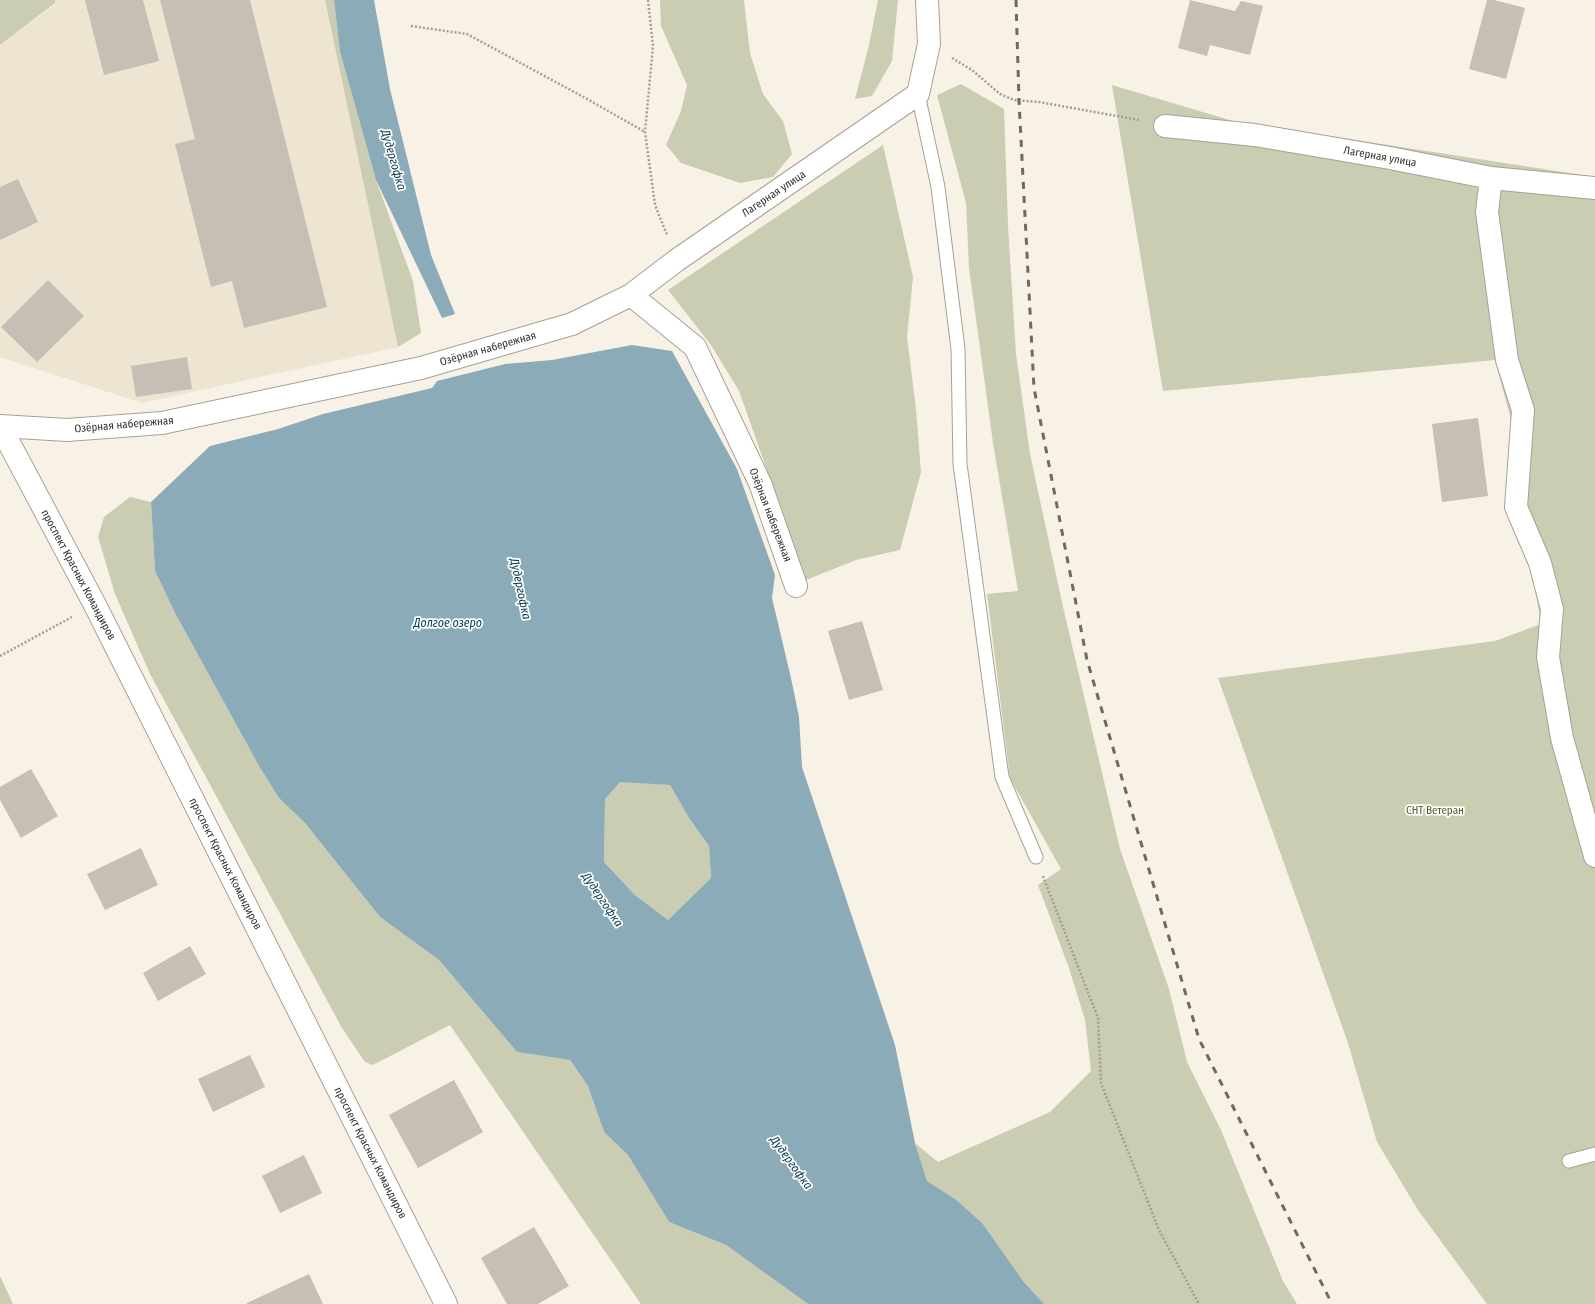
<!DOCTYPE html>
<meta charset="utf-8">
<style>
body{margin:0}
canvas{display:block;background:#f8f2e6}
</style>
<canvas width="1595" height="1304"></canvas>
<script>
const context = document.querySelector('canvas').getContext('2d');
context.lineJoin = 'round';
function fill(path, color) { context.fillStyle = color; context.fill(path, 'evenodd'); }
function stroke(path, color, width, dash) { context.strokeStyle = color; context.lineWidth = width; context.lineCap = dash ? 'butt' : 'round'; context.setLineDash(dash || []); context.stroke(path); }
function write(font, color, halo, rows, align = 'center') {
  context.font = font + ' "Fira Sans Condensed",sans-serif'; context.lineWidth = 3.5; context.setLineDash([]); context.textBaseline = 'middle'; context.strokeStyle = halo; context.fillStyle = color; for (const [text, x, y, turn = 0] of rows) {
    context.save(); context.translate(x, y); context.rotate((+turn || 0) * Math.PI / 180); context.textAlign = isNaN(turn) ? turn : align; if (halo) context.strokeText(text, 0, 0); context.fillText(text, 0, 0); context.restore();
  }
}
fill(new Path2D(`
 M 55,0 L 325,0 L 398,347 L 142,403 L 0,357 L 0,45 L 55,4 Z`), '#eee4d2');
fill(new Path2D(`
 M 0,0 L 55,0 L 55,3 L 0,45 Z
 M 325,0 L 334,0 L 340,52 L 376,180 L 413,281 L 421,333 L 398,347 Z
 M 660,0 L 744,0 L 750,53 L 763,94 L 783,121 L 792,154 L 773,177 L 740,183 L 681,163 L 666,145 L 681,111 L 687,85 L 661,26 Z
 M 878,0 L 898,0 L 892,61 L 872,96 L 855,99 L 869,45 Z
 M 961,84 L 1004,109 L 1008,225 L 1016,354 L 1030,454 L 1063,607 L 1120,849 L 1169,989 L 1187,1062 L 1221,1130 L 1283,1281 L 1297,1304 L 1044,1304 L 1023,1281 L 955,1199 L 927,1181 L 915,1143 L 938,1162 L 1050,1112 L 1091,1071 L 1085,1020 L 1069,968 L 1038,885 L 1061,869 L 1010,778 L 987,594 L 1018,591 L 993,443 L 969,268 L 966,203 L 937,95 Z
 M 1112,85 L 1233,121 L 1595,177 L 1595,1304 L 1487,1304 L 1418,1210 L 1377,1142 L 1348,1043 L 1218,678 L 1495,641 L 1541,624 L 1532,570 L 1507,514 L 1511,420 L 1495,360 L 1163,391 Z
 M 883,145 L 913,277 L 907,337 L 916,409 L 921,472 L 900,550 L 856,560 L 806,580 L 739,391 L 711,345 L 668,290 Z
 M 130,497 L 151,502 L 155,571 L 175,613 L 259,766 L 279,798 L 305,823 L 380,917 L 439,960 L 517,1052 L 570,1060 L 588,1086 L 604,1132 L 628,1155 L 669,1222 L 726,1245 L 808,1304 L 641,1304 L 450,1025 L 373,1065 L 365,1062 L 342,1028 L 150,674 L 115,594 L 98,537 L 104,517 Z
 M 620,781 L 670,785 L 689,818 L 709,846 L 711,878 L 668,920 L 635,895 L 604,862 L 605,799 Z
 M 0,1276 L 13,1304 L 0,1304 Z`), '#cacdb1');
fill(new Path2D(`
 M 334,0 L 374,0 L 390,89 L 431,255 L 455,314 L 442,318 L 376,180 L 340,52 Z
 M 632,345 L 672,351 L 737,469 L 775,575 L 772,598 L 791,678 L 799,717 L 802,767 L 895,1045 L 915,1143 L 927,1181 L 955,1199 L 982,1223 L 1023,1281 L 1044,1304 L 808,1304 L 726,1245 L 669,1222 L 628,1155 L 604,1132 L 588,1086 L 570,1060 L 517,1052 L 439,960 L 380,917 L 305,823 L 279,798 L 259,766 L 175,613 L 155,571 L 151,502 L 210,446 L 278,429 L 323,414 L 432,388 L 437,381 L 505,364 L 552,360 ZM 620,782 L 670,785 L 689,818 L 709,846 L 711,878 L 668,920 L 635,895 L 604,862 L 605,799 Z`), '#8babb8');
fill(new Path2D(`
 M 85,0 L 143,0 L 159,61 L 104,75 Z
 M 160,0 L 250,0 L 327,307 L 244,328 L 232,281 L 211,287 L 175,144 L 195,139 Z
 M 1190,0 L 1235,11 L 1241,1 L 1263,6 L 1250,55 L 1210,45 L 1207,56 L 1178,48 Z
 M 1487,0 L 1494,0 L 1525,8 L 1506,79 L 1469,69 Z
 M 18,179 L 38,222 L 0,240 L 0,187 Z
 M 48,280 L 84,316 L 37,362 L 1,327 Z
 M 187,357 L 192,389 L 136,397 L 131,366 Z
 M 1478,418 L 1488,496 L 1442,502 L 1432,424 Z
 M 862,621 L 883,690 L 849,700 L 828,631 Z
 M 31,769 L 58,816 L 21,838 L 0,800 L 0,787 Z
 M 141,848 L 158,885 L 105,910 L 87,874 Z
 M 190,946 L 206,974 L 158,1001 L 143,973 Z
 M 250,1055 L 265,1087 L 213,1112 L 198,1079 Z
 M 454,1080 L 483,1132 L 418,1168 L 389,1115 Z
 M 304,1155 L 322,1193 L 280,1213 L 262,1176 Z
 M 534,1227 L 569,1286 L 538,1304 L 507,1304 L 481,1258 Z
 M 309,1274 L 323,1304 L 247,1304 L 247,1303 Z`), '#c5bfb4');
const service = new Path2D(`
 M 918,94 L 938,187 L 958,349 L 960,464 L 1002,777 L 1036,857
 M 1569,1161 L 1595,1154`);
const minor = new Path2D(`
 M 1165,126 L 1255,135 L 1390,158 L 1491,178 L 1595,188
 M 1491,178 L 1487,212 L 1507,360 L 1523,410 L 1516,507 L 1540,563 L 1552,609 L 1548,657 L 1562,738 L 1595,856
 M 631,295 L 677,260 L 918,94 L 929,44 L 927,0
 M 0,426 L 67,430 L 162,423 L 421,368 L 572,324 L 631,295 L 695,347 L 760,483 L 796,586`);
const tertiary = new Path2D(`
 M 0,426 L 95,605 L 446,1304`);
stroke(service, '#a7a197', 15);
stroke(minor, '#a7a197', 24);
stroke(tertiary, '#a7a197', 24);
stroke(new Path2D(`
 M 648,0 L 653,46 L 645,132 L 655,205 L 667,235
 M 411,26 L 467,34 L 589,100 L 645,132
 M 952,58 L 972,70 L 1000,94 L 1014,100 L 1039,102 L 1139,120
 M 0,656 L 72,617
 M 1043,876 L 1098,1018 L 1101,1083 L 1159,1230 L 1199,1304`), '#a29e95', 2.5, [2, 2]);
stroke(service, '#fff', 13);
stroke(minor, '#fff', 22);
stroke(tertiary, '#fff', 22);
stroke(new Path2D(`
 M 1016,0 L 1019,101 L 1034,388 L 1087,660 L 1199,1039 L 1332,1304`), '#6d6963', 3, [7, 7]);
write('11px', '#34312d', '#fff', [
 ["Лагерная улица",1380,157,10],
 ["Лагерная улица",774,194,-34],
 ["Озёрная набережная",488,349,-16],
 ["Озёрная набережная",124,425,-5],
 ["Озёрная набережная",770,515,69],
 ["проспект Красных Командиров",78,575,62],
 ["проспект Красных Командиров",225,864,63],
 ["проспект Красных Командиров",370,1153,63]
]);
write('11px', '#545827', '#fff', [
 ["СНТ Ветеран",1435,811]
]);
write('italic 12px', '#073848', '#fff', [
 ["Дудергофка",393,160,74],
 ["Дудергофка",520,589,78],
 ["Долгое озеро",448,624],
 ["Дудергофка",602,900,56],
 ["Дудергофка",791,1163,54]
]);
</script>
